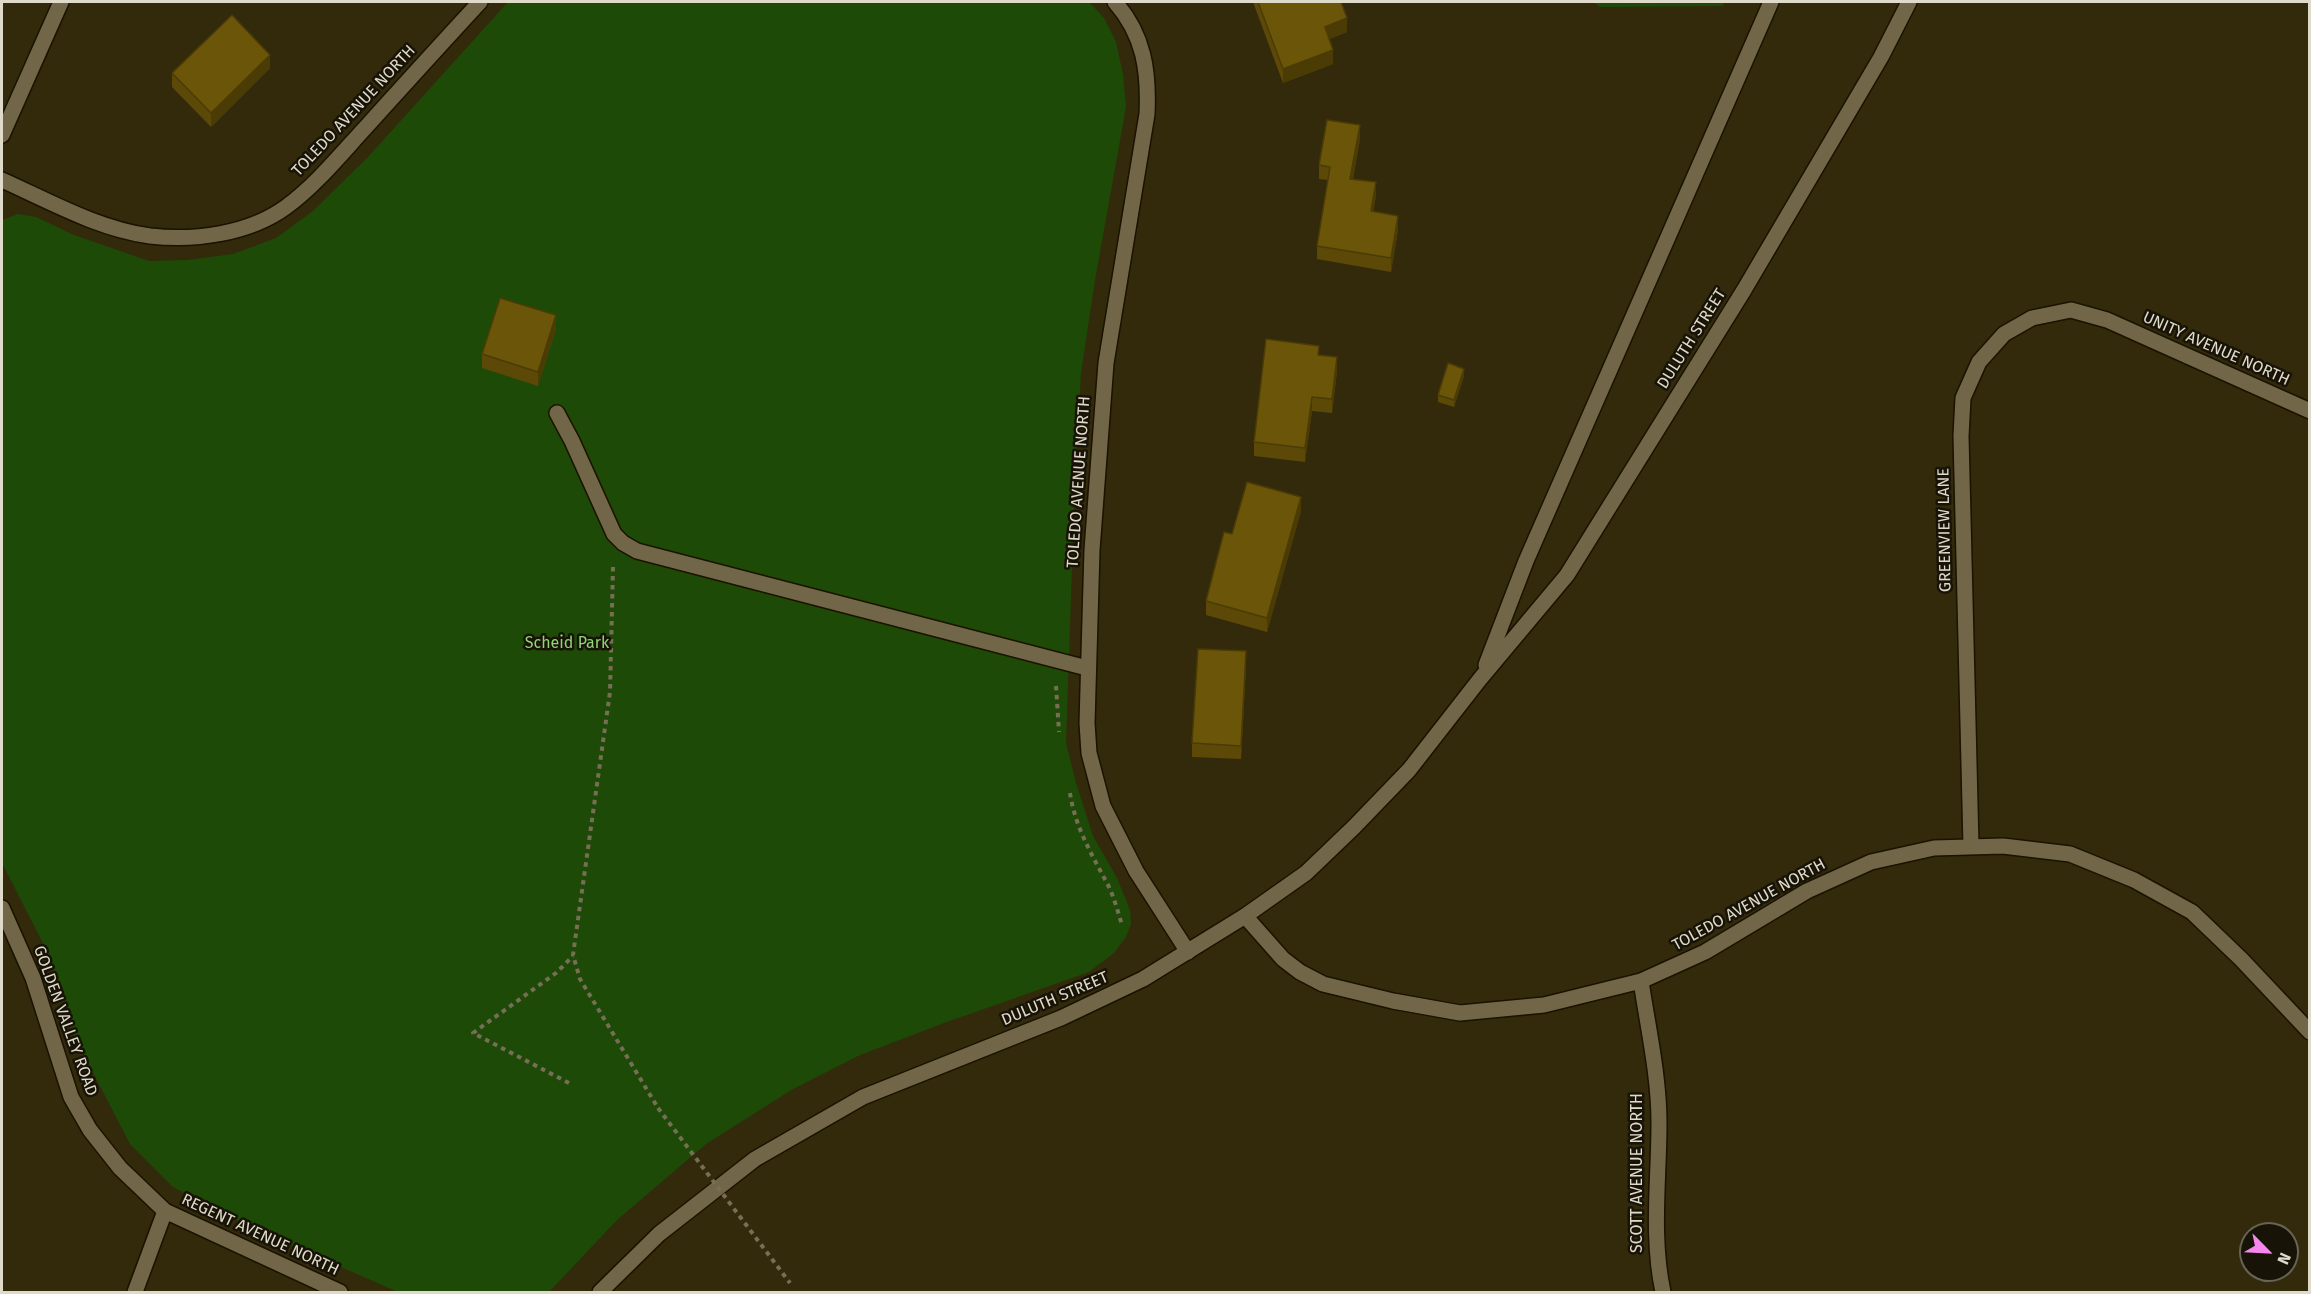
<!DOCTYPE html>
<style>
body{margin:0}
#map{position:relative;width:2311px;height:1294px;overflow:hidden;background:#332a0c;font-family:"Fira Sans",sans-serif}
canvas{display:block}
.frame{position:absolute;inset:0;border:3px solid #e0daca;pointer-events:none}
.north{position:absolute;left:2239px;top:1222px;width:60px;height:60px;box-sizing:border-box;background:#171307;border:2px solid #676355;border-radius:50%;rotate:114deg;font-size:16px;font-weight:700;line-height:24px;text-align:center;color:#e0daca}
.north::after{content:'';display:block;margin:auto;width:21px;height:27px;background:#f688ed;clip-path:polygon(50% 0,100% 100%,50% 72%,0 100%)}
</style>
<div id="map">
<canvas width="2311" height="1294"></canvas>
<div class="frame"></div>
<div class="north">N</div>
</div>
<script>
const context = document.querySelector('canvas').getContext('2d');
context.lineJoin = 'round';
function fill(path, color) { context.fillStyle = color; context.fill(path, 'evenodd'); }
function stroke(path, color, width, dash) { context.strokeStyle = color; context.lineWidth = width; context.lineCap = dash ? 'butt' : 'round'; context.setLineDash(dash || []); context.stroke(path); }
function write(font, color, halo, rows, align = 'center') {
  context.font = font + ' "Fira Sans",sans-serif'; context.lineWidth = 5; context.setLineDash([]); context.textBaseline = 'middle'; context.strokeStyle = halo; context.fillStyle = color; for (const [text, x, y, turn = 0] of rows) {
    context.save(); context.translate(x, y); context.rotate((+turn || 0) * Math.PI / 180); context.textAlign = isNaN(turn) ? turn : align; if (halo) context.strokeText(text, 0, 0); context.fillText(text, 0, 0); context.restore();
  }
}
fill(new Path2D(`
 M 508,2 L 1089,2 L 1104,18 L 1116,42 L 1123,74 L 1126,107 L 1095,280 L 1081,373 L 1075,477 L 1066,743 L 1076,783 L 1093,836 L 1117,878 L 1130,910 L 1131,924 L 1126,937 L 1114,953 L 1089,972 L 944,1023 L 860,1055 L 793,1089 L 706,1144 L 617,1220 L 549,1292 L 398,1292 L 254,1229 L 173,1187 L 130,1144 L 70,1028 L 49,955 L 2,863 L 2,220 L 18,214 L 36,217 L 74,235 L 149,261 L 187,260 L 233,254 L 276,238 L 313,211 L 368,157 Z
 M 1593,2 L 1724,2 L 1723,6 L 1600,7 Z`), '#1e4a07');
const service = new Path2D(`
 M 557,413 L 572,441 L 614,534 L 623,543 L 637,551 L 1087,668`);
const minor = new Path2D(`
 M 1115,2 C 1144,35 1149,71 1147,114 L 1106,363 L 1092,550 L 1087,723 L 1089,753 L 1103,806 L 1136,871 L 1188,952
 M 2,135 L 61,2
 M 2,180 C 49,201 98,229 150,236 C 195,241 249,234 286,207 C 316,185 341,154 366,127 C 404,85 442,43 480,2
 M 1971,846 L 1961,436 L 1963,398 L 1979,362 L 2004,334 L 2032,318 L 2071,310 L 2107,320 L 2310,411
 M 2,908 L 33,978 L 71,1097 L 90,1130 L 120,1168 L 165,1211 L 135,1292
 M 1245,916 L 1283,959 L 1300,972 L 1323,984 L 1393,1001 L 1460,1013 L 1544,1005 L 1641,981 L 1705,952 L 1807,891 L 1871,862 L 1934,848 L 2003,846 L 2070,854 L 2134,880 L 2192,912 L 2241,959 L 2310,1032
 M 1641,981 C 1648,1028 1659,1076 1659,1123 C 1659,1180 1651,1236 1663,1292
 M 165,1211 L 340,1292`);
const tertiary = new Path2D(`
 M 1486,665 L 1526,561 L 1771,2
 M 600,1292 L 659,1234 L 755,1159 L 863,1097 L 1061,1018 L 1143,979 L 1245,916 L 1306,873 L 1354,827 L 1409,770 L 1480,679 L 1567,575 L 1744,290 L 1881,57 L 1909,2`);
stroke(service, '#1b1200', 18);
stroke(minor, '#1b1200', 18);
stroke(tertiary, '#1b1200', 18);
stroke(new Path2D(`
 M 613,567 L 610,692 L 573,955 L 580,979 L 658,1108
 M 1056,686 L 1059,732
 M 1070,793 C 1075,827 1092,855 1108,885 C 1114,897 1118,912 1122,925
 M 569,1083 L 473,1033 L 556,973 L 573,956`), '#766f56', 4, [4.5, 4.5]);
stroke(service, '#716748', 15);
stroke(minor, '#716748', 15);
stroke(tertiary, '#716748', 15);
stroke(new Path2D(`
 M 658,1108 L 790,1283`), '#766f56', 4, [4.5, 4.5]);
fill(new Path2D(`
 M 1253,2 L 1341,2 L 1347,32 L 1329,39 L 1333,64 L 1283,83 Z
 M 270,68 L 211,127 L 172,87 L 172,73 Z
 M 1360,139 L 1353,179 L 1376,196 L 1373,211 L 1398,230 L 1391,272 L 1317,259 L 1317,246 L 1328,180 L 1319,179 L 1319,165 Z
 M 556,329 L 538,386 L 482,368 L 482,354 Z
 M 1319,355 L 1337,371 L 1332,413 L 1312,411 L 1305,462 L 1254,456 L 1254,442 Z
 M 1464,376 L 1454,407 L 1438,402 L 1438,395 Z
 M 1301,511 L 1267,632 L 1206,615 L 1206,601 L 1232,534 Z
 M 1246,665 L 1241,759 L 1192,757 L 1192,743 Z`), '#5c4908');
fill(new Path2D(`
 M 1347,18 L 1347,32 L 1325,41 L 1325,27 Z
 M 1333,50 L 1333,64 L 1283,83 L 1283,69 Z
 M 270,55 L 270,68 L 211,127 L 211,113 Z
 M 1360,125 L 1360,139 L 1350,192 L 1350,179 Z
 M 1376,182 L 1376,196 L 1371,225 L 1371,211 Z
 M 1398,216 L 1398,230 L 1391,272 L 1391,258 Z
 M 556,315 L 556,329 L 538,386 L 538,372 Z
 M 1337,357 L 1337,371 L 1332,413 L 1332,399 Z
 M 1464,369 L 1464,376 L 1454,407 L 1454,400 Z
 M 1312,397 L 1312,411 L 1305,462 L 1305,448 Z
 M 1301,497 L 1301,511 L 1267,632 L 1267,618 Z
 M 1246,651 L 1246,665 L 1241,759 L 1241,746 Z`), '#4b3c06');
const building = new Path2D(`
 M 1258,2 L 1341,2 L 1347,18 L 1325,27 L 1333,50 L 1283,69 Z
 M 232,15 L 270,55 L 211,113 L 172,73 Z
 M 1327,120 L 1360,125 L 1350,179 L 1376,182 L 1371,211 L 1398,216 L 1391,258 L 1317,246 L 1330,167 L 1319,165 Z
 M 500,298 L 556,315 L 538,372 L 482,354 Z
 M 1266,339 L 1319,346 L 1318,355 L 1337,357 L 1332,399 L 1312,397 L 1305,448 L 1254,442 Z
 M 1448,363 L 1464,369 L 1454,400 L 1438,395 Z
 M 1247,482 L 1301,497 L 1267,618 L 1206,601 L 1224,532 L 1232,534 Z
 M 1198,649 L 1246,651 L 1241,746 L 1192,743 Z`);
fill(building, '#6b5509');
stroke(building, '#4b3c06', 1.5);
write('16px', '#e0daca', '#171307', [
 ["TOLEDO AVENUE NORTH",354,111,-47],
 ["DULUTH STREET",1692,339,-58],
 ["UNITY AVENUE NORTH",2216,349,24],
 ["TOLEDO AVENUE NORTH",1079,482,-86],
 ["GREENVIEW LANE",1945,530,-91],
 ["TOLEDO AVENUE NORTH",1749,905,-29],
 ["DULUTH STREET",1055,999,-23],
 ["GOLDEN VALLEY ROAD",65,1021,70],
 ["SCOTT AVENUE NORTH",1638,1173,-90],
 ["REGENT AVENUE NORTH",260,1235,25]
]);
write('16px', '#90d578', '#171307', [
 ["Scheid Park",567,644]
]);
</script>
